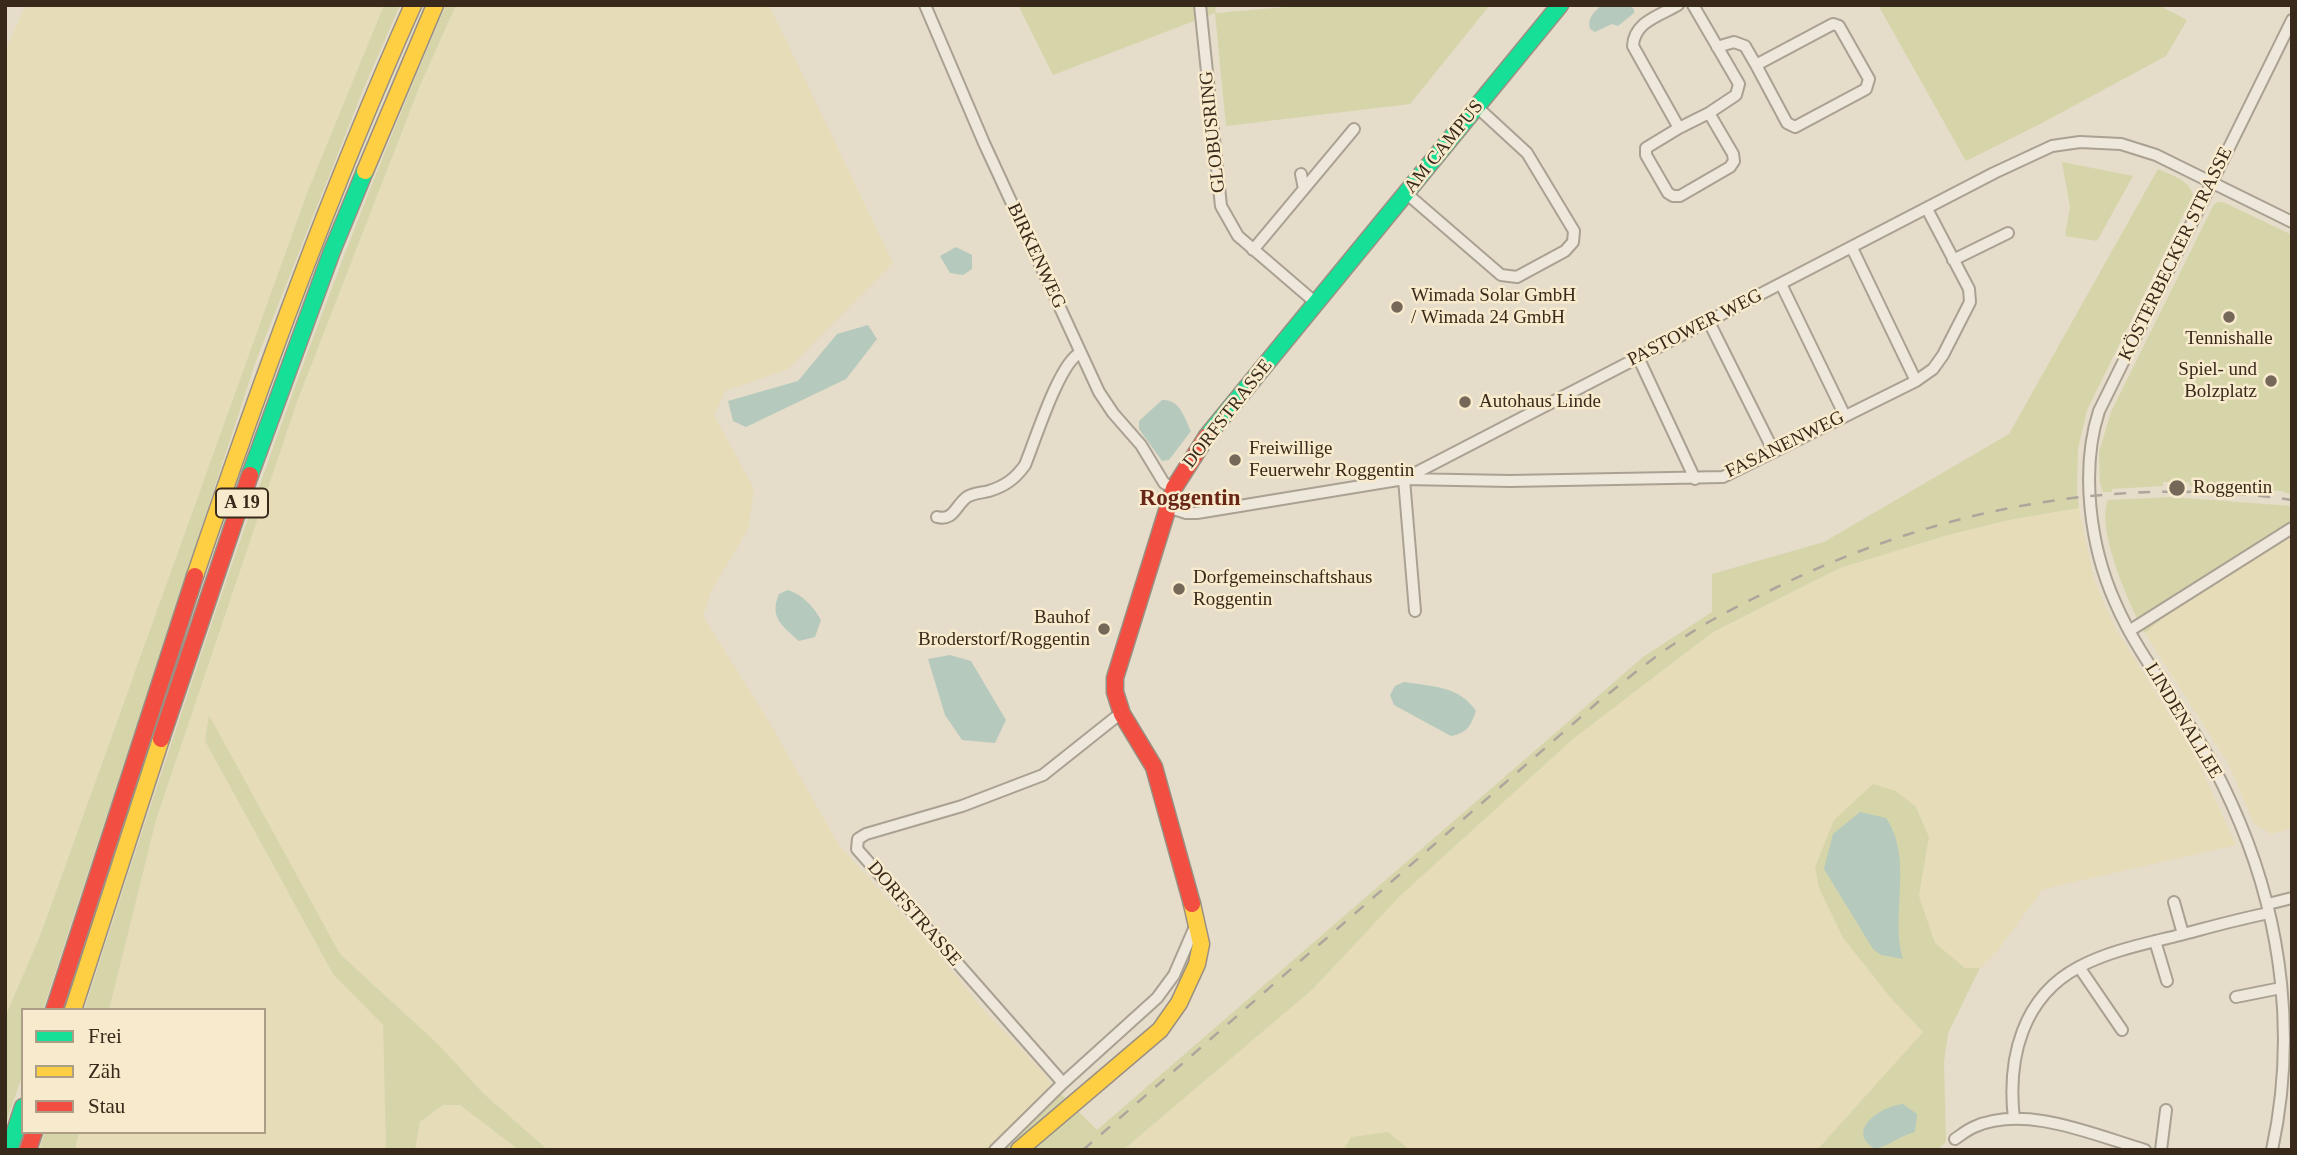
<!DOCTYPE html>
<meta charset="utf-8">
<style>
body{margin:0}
#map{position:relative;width:2297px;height:1155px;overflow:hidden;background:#e5dcc9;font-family:Georgia,serif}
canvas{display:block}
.frame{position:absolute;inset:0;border:7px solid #39291b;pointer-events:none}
.legend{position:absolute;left:21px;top:1008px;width:245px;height:126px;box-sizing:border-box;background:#f8ebcd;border:2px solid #ac9d86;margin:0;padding:9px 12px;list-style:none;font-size:21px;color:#39291b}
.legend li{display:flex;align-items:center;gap:14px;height:35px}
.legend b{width:35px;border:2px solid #ac9d86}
</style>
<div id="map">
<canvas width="2297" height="1155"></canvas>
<div class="frame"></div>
<ul class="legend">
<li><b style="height:9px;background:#16e098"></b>Frei</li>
<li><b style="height:9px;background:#ffcf43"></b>Zäh</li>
<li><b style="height:9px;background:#f24e42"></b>Stau</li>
</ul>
</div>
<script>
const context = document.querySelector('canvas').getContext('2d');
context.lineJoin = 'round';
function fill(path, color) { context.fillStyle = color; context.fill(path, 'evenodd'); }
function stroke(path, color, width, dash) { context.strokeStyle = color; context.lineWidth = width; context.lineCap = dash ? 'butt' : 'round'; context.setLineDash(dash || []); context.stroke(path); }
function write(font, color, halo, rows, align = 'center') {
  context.font = font + ' Georgia,serif'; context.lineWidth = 5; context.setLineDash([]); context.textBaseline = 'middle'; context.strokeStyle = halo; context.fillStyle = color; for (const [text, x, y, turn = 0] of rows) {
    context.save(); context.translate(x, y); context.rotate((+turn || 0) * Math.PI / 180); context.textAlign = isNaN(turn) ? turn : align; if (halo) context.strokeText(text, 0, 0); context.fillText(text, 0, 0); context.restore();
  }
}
fill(new Path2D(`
 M 26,5 L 384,5 L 307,193 L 40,936 L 5,1017 L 5,51 Z
 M 456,5 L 769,5 L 893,263 L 788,369 L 725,391 L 714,415 L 754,489 L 748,529 L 711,591 L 703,616 L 771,725 L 838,844 L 938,954 L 987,1014 L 1041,1070 L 1052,1085 L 1051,1093 L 992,1150 L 548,1150 L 483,1093 L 439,1045 L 340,954 L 209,716 L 205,741 L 333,974 L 383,1025 L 386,1150 L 75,1150 L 79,1132 L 264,1132 L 264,1010 L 109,1010 L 156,820 L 297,402 L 419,88 Z
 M 2079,508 L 2093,576 L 2104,604 L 2116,629 L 2196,758 L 2236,845 L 2043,889 L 1997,951 L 1980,968 L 1965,968 L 1935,944 L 1919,896 L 1929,837 L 1815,867 L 1819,888 L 1843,938 L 1890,997 L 1924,1032 L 1817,1150 L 1123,1150 L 1313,989 L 1400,896 L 1573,739 L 1713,632 L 1840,568 L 1948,535 L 2009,520 Z
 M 2292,533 L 2292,828 L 2271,834 L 2254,823 L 2228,763 L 2145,633 L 2168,613 L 2216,580 Z
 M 443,1105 L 460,1105 L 519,1150 L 415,1150 L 420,1122 Z`), '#e7dcb8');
fill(new Path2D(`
 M 384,5 L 400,5 L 363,90 L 256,361 L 43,1010 L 23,1010 L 23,1073 L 5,1126 L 5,1017 L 40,936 L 307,193 Z
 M 446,5 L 456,5 L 419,88 L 297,402 L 156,820 L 109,1010 L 84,1010 C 194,671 305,332 446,5 Z
 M 1018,5 L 1215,5 L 1216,13 L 1309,5 L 1490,5 L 1410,104 L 1226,126 L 1215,13 L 1053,75 Z
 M 1878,5 L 2158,5 L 2187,20 L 2166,56 L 2042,123 L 1966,161 Z
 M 2062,162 L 2133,176 L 2097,241 L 2065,236 L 2070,207 Z
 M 2158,169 C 2171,175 2190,180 2193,195 L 2087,410 L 2078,449 L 2077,492 L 2079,508 L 2009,520 L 1948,535 L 1840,568 L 1713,632 L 1573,739 L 1400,896 L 1313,989 L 1123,1150 L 998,1150 L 1058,1091 L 1097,1130 L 1643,657 L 1712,612 L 1712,574 L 1824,542 L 2009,434 Z
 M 2219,202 L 2223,202 L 2292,235 L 2292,495 L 2281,491 L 2243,488 L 2190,486 L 2189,482 L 2163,482 L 2163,486 L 2112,489 L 2112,492 L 2103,492 L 2100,483 L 2099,452 L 2111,412 L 2214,204 Z
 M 2171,497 L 2292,506 L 2292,533 C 2241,564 2190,594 2145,633 C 2130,607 2095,527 2108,500 Z
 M 209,715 L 340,954 L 439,1045 L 483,1093 L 548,1150 L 519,1150 L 460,1105 L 443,1105 L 420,1122 L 415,1150 L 386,1150 L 383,1025 L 333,974 L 205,741 Z
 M 1873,784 L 1896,791 L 1916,807 L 1929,837 L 1919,896 L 1935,943 L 1965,968 L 1980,968 L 1948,1033 L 1944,1062 L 1946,1142 L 1937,1150 L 1817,1150 L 1923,1032 L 1890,997 L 1843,938 L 1819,888 L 1815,867 L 1834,820 Z
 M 45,1132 L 79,1132 L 75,1150 L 39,1150 Z
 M 1388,1132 L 1410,1150 L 1344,1150 L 1351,1137 Z`), '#d6d5aa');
fill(new Path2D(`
 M 1602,5 L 1628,5 L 1634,9 L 1634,13 L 1618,26 L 1612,24 L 1595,32 L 1590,29 C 1587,18 1594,12 1602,5 Z
 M 956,247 L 972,255 L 972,269 L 963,275 L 950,273 L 940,256 Z
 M 868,325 L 877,339 L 846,379 L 746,427 L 733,421 L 728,401 L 798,381 L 837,334 Z
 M 1162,400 C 1180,399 1184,417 1191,431 L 1169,460 L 1162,461 L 1139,429 L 1139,421 Z
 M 788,590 C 803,595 813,606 821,620 L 815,637 L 799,641 C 782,626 769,617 779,594 Z
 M 950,655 L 971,661 L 1006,720 L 995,743 L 962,740 L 945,715 L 928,659 Z
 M 1404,682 C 1433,687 1458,685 1476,711 C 1471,726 1467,733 1451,736 L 1394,705 L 1390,695 L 1395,686 Z
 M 1860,812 L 1886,818 C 1914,859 1890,914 1903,959 L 1881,955 L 1873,949 L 1824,869 L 1833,834 Z
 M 1903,1104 L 1917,1114 L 1915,1132 C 1900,1136 1890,1145 1876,1149 C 1844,1132 1880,1106 1903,1104 Z`), '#b5cabd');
const street = new Path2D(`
 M 925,5 L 984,143 L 1099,392 L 1113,413 L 1141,445 L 1164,483 L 1174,488
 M 1200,5 L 1221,206 L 1238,236 L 1316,303
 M 1678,5 C 1659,16 1634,22 1633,46 L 1679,128 L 1709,113 L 1736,95 L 1739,84 L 1693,5
 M 1717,47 L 1734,42 L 1745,46 L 1756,65 L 1833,24 L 1839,26 L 1869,79 L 1866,89 L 1795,127 L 1787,123 L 1756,65
 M 1679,128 L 1646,148 L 1646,155 L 1668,193 L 1673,196 L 1680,196 L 1730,167 L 1734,161 L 1733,154 L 1709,113
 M 1301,174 L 1304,189
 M 1406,193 L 1501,275 L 1517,277 L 1565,251 L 1573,242 L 1574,231 L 1527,153 L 1477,107
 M 1852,248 L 1916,381
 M 1253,250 L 1354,129
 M 1953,260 L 2008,233
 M 1781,284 L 1845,416
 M 1708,320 L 1774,452
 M 1638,357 L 1695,479
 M 1167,507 L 1186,513 L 1197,513 L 1404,479 L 1994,173 L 2052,146 L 2080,142 L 2121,144 L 2156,155 L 2292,222
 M 937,517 C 954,521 955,506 967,497 C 974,493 981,493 989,491 C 1005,486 1015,479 1025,465 C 1035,441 1059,363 1080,353
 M 1415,611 L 1404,479 L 1510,481 L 1723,477 L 1916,381 L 1933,369 L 1943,355 L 1970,302 L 1969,289 L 1927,209
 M 2129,631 L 2292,528
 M 2174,902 L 2183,934
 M 2268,904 L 2292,898
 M 2155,941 L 2167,981
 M 2079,967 L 2122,1030
 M 2236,997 L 2281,988
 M 1063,1083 L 857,849 L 858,839 L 866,834 L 962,806 L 1043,775 L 1121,713
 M 2014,1119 C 2007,1059 2022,997 2079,967 C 2109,951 2144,944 2176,936 C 2207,928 2238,919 2269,913
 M 1955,1139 C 1961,1135 1967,1130 1974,1127 C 2025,1104 2094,1135 2145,1150
 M 995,1150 L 1063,1083 L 1157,998 L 1174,975 L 1197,922
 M 2161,1150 L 2166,1110
 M 2272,1150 C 2296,1040 2283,926 2240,823 C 2230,799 2218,774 2205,751 C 2177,701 2138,656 2115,602 C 2090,546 2080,470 2099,411 L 2292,20`);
const fast = new Path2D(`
 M 1207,436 L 1560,5
 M 250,475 L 332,251 L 365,171
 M 9,1150 L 23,1107`);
const slow = new Path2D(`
 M 365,171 L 435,5
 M 195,576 C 260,384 330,191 413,5
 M 73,1010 L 161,739
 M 1019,1150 L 1160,1030 L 1179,1003 L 1197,964 L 1201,944 L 1192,904`);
const jam = new Path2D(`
 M 161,739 L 250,475
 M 1192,904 L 1154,767 L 1122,714 L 1115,692 L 1115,678 L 1174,488 L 1207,436
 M 54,1010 L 195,576
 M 28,1150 L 34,1132`);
stroke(street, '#aaa193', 14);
stroke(fast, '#999083', 19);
stroke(slow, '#999083', 19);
stroke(jam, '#999083', 19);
stroke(street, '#ede7dc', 10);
stroke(fast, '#16e098', 16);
stroke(slow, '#ffcf43', 16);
stroke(jam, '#f24e42', 16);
stroke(new Path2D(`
 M 1083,1150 L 1598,702 C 1626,680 1653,657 1683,638 C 1711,619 1742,604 1771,590 C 1932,510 2113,474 2292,500`), '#aca69c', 2.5, [12, 12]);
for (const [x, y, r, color] of [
 [1397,307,7,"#756858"],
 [2229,317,7,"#756858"],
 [2271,381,7,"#756858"],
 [1465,402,7,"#756858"],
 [1235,460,7,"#756858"],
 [2177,488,9,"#756858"],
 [1179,589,7,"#756858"],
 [1104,629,7,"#756858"]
]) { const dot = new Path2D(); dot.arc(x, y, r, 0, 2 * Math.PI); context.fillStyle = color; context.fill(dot); stroke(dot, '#f8ebcd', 2.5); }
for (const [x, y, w] of [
 [242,503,52]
]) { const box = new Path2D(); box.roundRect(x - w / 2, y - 14.5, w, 29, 5); context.fillStyle = '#f8ebcd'; context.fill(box); stroke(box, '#39291b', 2); }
write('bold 18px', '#39291b', null, [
 ["A 19",242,503]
]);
write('19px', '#39291b', '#f8ebcd', [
 ["GLOBUSRING",1213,132,-96],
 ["AM CAMPUS",1444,147,-51],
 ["KÖSTERBECKER STRASSE",2176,254,-64],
 ["BIRKENWEG",1036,256,65],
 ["PASTOWER WEG",1695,328,-27],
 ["DORFSTRASSE",1228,414,-52],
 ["FASANENWEG",1785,445,-26],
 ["LINDENALLEE",2183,721,59],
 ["DORFSTRASSE",914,914,49]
]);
write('19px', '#39291b', '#f8ebcd', [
 ["Wimada Solar GmbH",1411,296],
 ["/ Wimada 24 GmbH",1411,318],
 ["Tennishalle",2229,339,"center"],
 ["Spiel- und",2257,370,"right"],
 ["Bolzplatz",2257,392,"right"],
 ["Autohaus Linde",1479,402],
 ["Freiwillige",1249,449],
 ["Feuerwehr Roggentin",1249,471],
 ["Roggentin",2193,488],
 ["Dorfgemeinschaftshaus",1193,578],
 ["Roggentin",1193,600],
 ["Bauhof",1090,618,"right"],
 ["Broderstorf/Roggentin",1090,640,"right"]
], 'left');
write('bold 23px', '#692617', '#f8ebcd', [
 ["Roggentin",1190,499]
]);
</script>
